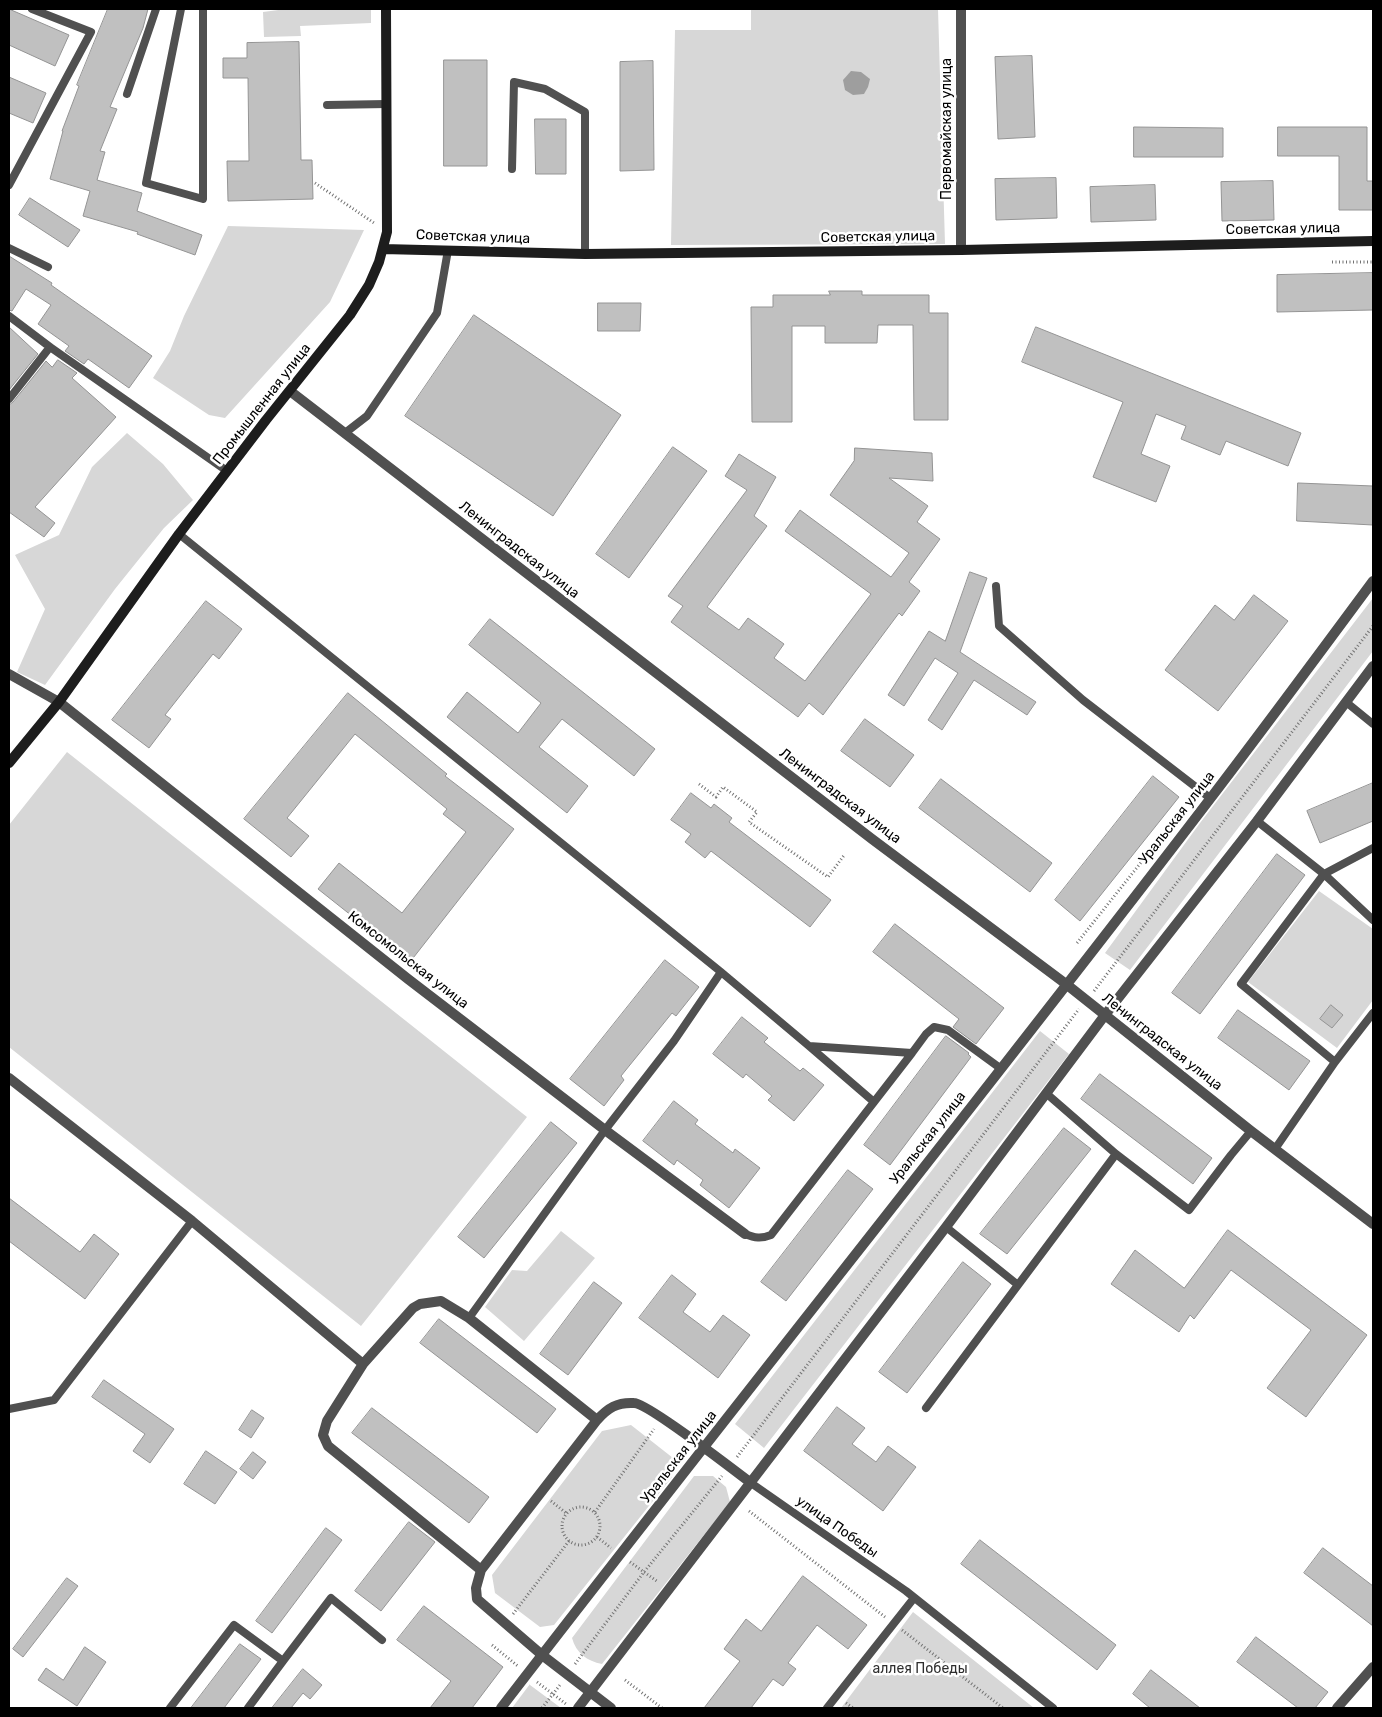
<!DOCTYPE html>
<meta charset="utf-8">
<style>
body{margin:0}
#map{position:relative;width:1382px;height:1717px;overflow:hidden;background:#fff;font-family:Rubik,sans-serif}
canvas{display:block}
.frame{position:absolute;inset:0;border:10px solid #000;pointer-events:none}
</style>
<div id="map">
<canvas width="1382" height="1717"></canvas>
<div class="frame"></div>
</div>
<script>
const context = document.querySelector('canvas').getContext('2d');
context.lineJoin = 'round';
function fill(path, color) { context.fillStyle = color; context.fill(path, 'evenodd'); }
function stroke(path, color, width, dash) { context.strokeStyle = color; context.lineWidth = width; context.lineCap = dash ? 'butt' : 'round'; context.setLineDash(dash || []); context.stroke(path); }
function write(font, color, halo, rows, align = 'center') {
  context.font = font + ' Rubik,sans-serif'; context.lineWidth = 5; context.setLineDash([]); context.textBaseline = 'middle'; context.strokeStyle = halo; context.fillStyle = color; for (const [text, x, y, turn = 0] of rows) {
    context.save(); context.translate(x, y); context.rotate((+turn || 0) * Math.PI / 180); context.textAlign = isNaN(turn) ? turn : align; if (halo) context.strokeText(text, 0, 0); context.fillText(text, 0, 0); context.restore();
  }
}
fill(new Path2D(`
 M 286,9 L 371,9 L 371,23 L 300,26 L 301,36 L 264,37 L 263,12 Z
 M 751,9 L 938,9 L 945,244 L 671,245 L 675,30 L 751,30 Z
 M 228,226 L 364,230 L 330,302 L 225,418 L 209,415 L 153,378 L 170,351 L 184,316 Z
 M 127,433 L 163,464 L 193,500 L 164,528 L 115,589 L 45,685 L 17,672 L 45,609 L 15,555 L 59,535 L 92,467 Z
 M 1373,598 L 1373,651 L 1130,970 L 1105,953 L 1200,823 Z
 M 67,752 L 527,1117 L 361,1326 L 9,1047 L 9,825 Z
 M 1319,891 L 1373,929 L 1373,1000 L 1337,1048 L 1248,982 Z
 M 1040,1031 L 1069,1054 L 764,1448 L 735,1424 Z
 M 561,1231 L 595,1258 L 524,1341 L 485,1307 L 512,1270 L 527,1271 Z
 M 631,1425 L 673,1458 L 672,1477 L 554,1625 L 540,1627 L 495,1593 L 492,1575 L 602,1431 Z
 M 694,1476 L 713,1476 L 726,1487 L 730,1502 L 602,1664 C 587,1661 576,1653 572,1638 Z
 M 913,1612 L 1034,1708 L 841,1708 Z
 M 530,1684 L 530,1685 L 561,1708 L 512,1708 Z`), '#d7d7d7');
fill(new Path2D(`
 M 851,71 L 861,72 L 870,79 L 868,87 L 864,94 L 853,95 L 845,90 L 843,80 Z`), '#9e9e9e');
const building = new Path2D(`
 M 9,9 L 69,35 L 55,66 L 9,45 Z
 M 108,9 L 148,9 L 143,28 L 110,107 L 117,109 L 100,151 L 105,152 L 97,180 L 142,193 L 137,211 L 202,235 L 195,255 L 137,234 L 138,232 L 83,216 L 90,191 L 50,179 L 63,131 L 62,131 L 79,86 L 77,85 Z
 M 299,42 L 301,160 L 312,160 L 313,199 L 228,201 L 227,161 L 249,161 L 248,78 L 223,78 L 223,58 L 247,58 L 247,43 Z
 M 1032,56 L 1035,137 L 998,139 L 995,57 Z
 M 444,60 L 487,60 L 487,166 L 444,166 Z
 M 653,61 L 654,170 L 620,171 L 620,62 Z
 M 9,77 L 46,93 L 33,123 L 9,113 Z
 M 535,119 L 566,119 L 566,174 L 536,174 Z
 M 1134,127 L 1223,128 L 1223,157 L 1134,157 Z
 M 1278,127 L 1367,127 L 1367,181 L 1373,181 L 1373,210 L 1339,210 L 1339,156 L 1278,156 Z
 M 1056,178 L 1057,218 L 996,220 L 995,179 Z
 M 1273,181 L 1274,220 L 1222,221 L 1221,182 Z
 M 1155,185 L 1156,220 L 1091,222 L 1090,187 Z
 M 30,198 L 80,230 L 68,247 L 19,215 Z
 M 9,256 L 52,283 L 51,285 L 152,356 L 129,388 L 88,359 L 84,364 L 65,351 L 69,346 L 38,324 L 51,305 L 26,289 L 12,311 L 9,310 Z
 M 1373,273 L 1373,310 L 1277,312 L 1277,275 Z
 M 829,291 L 862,291 L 862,295 L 929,295 L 929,313 L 948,313 L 948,420 L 914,420 L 913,325 L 878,325 L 877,343 L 825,343 L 825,326 L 792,326 L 792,422 L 752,422 L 751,307 L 773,307 L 773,295 L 830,295 Z
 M 598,303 L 641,303 L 640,331 L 598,331 Z
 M 474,315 L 621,415 L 553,516 L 405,416 Z
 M 9,327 L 38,354 L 9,390 Z
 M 1036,327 L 1301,433 L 1288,466 L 1226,441 L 1220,455 L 1181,439 L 1186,426 L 1156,414 L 1141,454 L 1170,466 L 1156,502 L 1093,477 L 1123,402 L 1022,362 Z
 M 58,360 L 77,373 L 72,378 L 116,417 L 35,507 L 55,523 L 44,537 L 9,512 L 9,405 L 13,402 L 46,361 L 52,367 Z
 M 673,447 L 707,471 L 629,578 L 596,554 Z
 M 855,448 L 932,453 L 933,481 L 889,478 L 928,506 L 917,522 L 940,539 L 909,582 L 920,591 L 902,616 L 899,613 L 823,715 L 809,703 L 798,717 L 671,622 L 683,606 L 668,596 L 747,490 L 725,476 L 739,454 L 776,477 L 754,516 L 767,526 L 707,607 L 739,630 L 748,618 L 784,644 L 774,658 L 805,681 L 871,594 L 785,531 L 800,510 L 891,577 L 909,553 L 830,495 L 854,461 Z
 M 1298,483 L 1373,486 L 1373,525 L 1297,521 Z
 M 970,572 L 987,578 L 960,652 L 1036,702 L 1027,715 L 974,680 L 942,730 L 928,720 L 958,673 L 935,658 L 904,706 L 888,695 L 929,631 L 945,641 Z
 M 1254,595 L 1288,621 L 1218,711 L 1165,670 L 1215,605 L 1234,620 Z
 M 206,601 L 242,629 L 219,659 L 213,654 L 165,715 L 171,719 L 149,748 L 112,720 Z
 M 490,619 L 655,749 L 634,776 L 562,719 L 539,747 L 588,786 L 567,813 L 447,717 L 467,692 L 518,733 L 541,703 L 469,645 Z
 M 348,693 L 447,774 L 445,776 L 514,829 L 410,962 L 318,889 L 339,863 L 402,913 L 466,832 L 443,814 L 447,809 L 355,734 L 287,818 L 309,836 L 291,857 L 244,819 Z
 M 865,719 L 914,755 L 890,787 L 841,751 Z
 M 1153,776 L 1179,797 L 1080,921 L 1055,900 Z
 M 941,779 L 1052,863 L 1030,892 L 919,808 Z
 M 1373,783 L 1373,821 L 1320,843 L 1307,811 Z
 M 691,793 L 711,808 L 714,804 L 732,818 L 729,822 L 831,900 L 810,927 L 711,851 L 705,858 L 685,842 L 691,834 L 671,820 Z
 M 1277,854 L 1305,875 L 1200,1014 L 1172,993 Z
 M 895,924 L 1004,1008 L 976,1044 L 953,1027 L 959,1019 L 873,952 Z
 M 665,960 L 699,987 L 676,1016 L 672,1013 L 621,1076 L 624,1080 L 604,1106 L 570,1079 Z
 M 1331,1005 L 1343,1015 L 1332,1028 L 1320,1019 Z
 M 1238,1010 L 1310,1061 L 1289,1090 L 1218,1038 Z
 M 742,1017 L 768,1038 L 764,1042 L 800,1071 L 803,1068 L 824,1085 L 794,1121 L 768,1100 L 772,1096 L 746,1074 L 743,1078 L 713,1054 Z
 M 946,1036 L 969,1053 L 968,1054 L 971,1057 L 890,1165 L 864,1145 Z
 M 1100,1074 L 1212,1158 L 1193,1184 L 1081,1099 Z
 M 674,1101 L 698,1120 L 695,1124 L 733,1153 L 735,1149 L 760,1168 L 729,1208 L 700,1185 L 703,1180 L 677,1160 L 674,1165 L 643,1141 Z
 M 551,1122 L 577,1143 L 484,1258 L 458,1237 Z
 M 1064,1128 L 1091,1149 L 1007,1254 L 980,1234 Z
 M 848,1170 L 873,1189 L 786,1301 L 761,1282 Z
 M 9,1198 L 80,1252 L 94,1234 L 119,1254 L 85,1299 L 9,1241 Z
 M 1228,1230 L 1367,1335 L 1306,1417 L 1267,1388 L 1311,1330 L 1231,1270 L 1194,1319 L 1190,1315 L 1179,1332 L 1111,1284 L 1135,1250 L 1184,1288 Z
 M 963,1262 L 991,1284 L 907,1393 L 879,1372 Z
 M 672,1275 L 696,1294 L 683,1312 L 710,1332 L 723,1315 L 750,1335 L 718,1378 L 639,1318 Z
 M 594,1282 L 622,1303 L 568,1375 L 540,1354 Z
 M 439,1319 L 556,1409 L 537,1433 L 420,1343 Z
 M 104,1380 L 174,1429 L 150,1463 L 133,1451 L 145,1434 L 92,1397 Z
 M 837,1407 L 865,1428 L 852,1444 L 876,1462 L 888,1446 L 916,1467 L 883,1511 L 804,1451 Z
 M 372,1408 L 489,1497 L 469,1523 L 352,1433 Z
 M 252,1410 L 264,1418 L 251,1438 L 239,1430 Z
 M 206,1451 L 237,1472 L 215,1504 L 184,1484 Z
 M 253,1452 L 266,1462 L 253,1479 L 240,1469 Z
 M 409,1522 L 435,1542 L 381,1611 L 355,1591 Z
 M 326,1528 L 342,1540 L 272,1633 L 256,1621 Z
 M 980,1540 L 1116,1645 L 1097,1670 L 961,1564 Z
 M 1323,1548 L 1373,1586 L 1373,1626 L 1304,1573 Z
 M 803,1576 L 867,1625 L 848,1649 L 817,1625 L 788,1663 L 796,1669 L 783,1686 L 773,1679 L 751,1708 L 704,1708 L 740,1661 L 724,1649 L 746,1619 L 761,1631 Z
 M 67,1578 L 78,1586 L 23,1657 L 13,1649 Z
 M 424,1606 L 503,1667 L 472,1708 L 430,1708 L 451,1681 L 397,1640 Z
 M 1256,1637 L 1328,1692 L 1315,1708 L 1298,1708 L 1237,1662 Z
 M 240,1644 L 261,1659 L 224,1708 L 191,1708 Z
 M 85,1647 L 106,1662 L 77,1706 L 38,1680 L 46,1668 L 63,1680 Z
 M 303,1669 L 322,1685 L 310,1699 L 303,1693 L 291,1708 L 272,1708 Z
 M 1151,1670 L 1200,1708 L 1150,1708 L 1133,1694 Z`);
fill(building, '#c0c0c0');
stroke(building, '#949494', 1);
stroke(new Path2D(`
 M 315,183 L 374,223
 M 1332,262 L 1373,262
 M 699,784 L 716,797 L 723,787 L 757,812 L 749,822 L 828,877 L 845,854
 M 1077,943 L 1174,821
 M 1094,991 L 1373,626
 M 737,1457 L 1079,1009
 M 551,1501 L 566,1513
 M562 1526a19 19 0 1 1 38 0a19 19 0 1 1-38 0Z
 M 749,1511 L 885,1617
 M 595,1512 L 654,1429
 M 597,1537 L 611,1548
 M 630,1562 L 658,1582
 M 513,1614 L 569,1541
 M 902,1630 L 1003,1708
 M 492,1645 L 519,1667
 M 575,1664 L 644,1572 L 722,1476
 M 625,1680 L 662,1708
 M 537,1682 L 566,1704
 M 846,1703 L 853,1708
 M 542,1708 L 560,1685`), '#727272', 3, [1, 2.5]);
stroke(new Path2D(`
 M 181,9 L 146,183 L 203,199 L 203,9
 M 127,94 L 156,9
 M 327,105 L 387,104
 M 512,169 L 514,82 L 545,89 L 585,112 L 585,254
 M 9,185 L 91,32 L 32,9
 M 9,248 L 48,267
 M 9,316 L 50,347 L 227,471
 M 9,399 L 50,347
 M 345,433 L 367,416 L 437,313 L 448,250
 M 179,534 L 721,972 L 809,1046 L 912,1053 L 926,1034 L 934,1027 L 948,1030 L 1000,1068
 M 996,586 L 999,626 L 1083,700 L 1210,798
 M 1346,702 L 1373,724
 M 1257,821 L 1324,874 L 1373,920
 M 809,1046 L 874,1102
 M 1335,1062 L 1373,1013
 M 1275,1149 L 1335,1062 L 1241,984 L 1324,874 L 1373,848
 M 1116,1154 L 1189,1210 L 1231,1155 L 1251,1131
 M 745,1234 C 755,1238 761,1239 771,1235 L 912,1053
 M 1018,1285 L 1116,1154 L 1047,1094
 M 469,1318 L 605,1130 L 674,1041 L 721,972
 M 926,1408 L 1018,1285 L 946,1227
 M 9,1409 L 54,1400 L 192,1221
 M 751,1483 L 906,1591 L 1053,1708
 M 283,1661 L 331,1598 L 382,1640
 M 170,1708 L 234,1625 L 283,1661 L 248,1708
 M 827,1708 L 914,1598`), '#505050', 8);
stroke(new Path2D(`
 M 961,9 L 961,250
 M 290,391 L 872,839 L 1066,984 L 1251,1131 L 1373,1224
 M 9,674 L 59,702 L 408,979 L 605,1130 L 745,1234
 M 9,1078 L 192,1221 L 363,1364
 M 481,1570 L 328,1446 L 323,1435 L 327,1421 L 363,1364 L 413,1308 L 420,1304 L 441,1301 L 469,1318 L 597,1420
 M 501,1708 C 735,1404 977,1104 1210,799 C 1265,727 1319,654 1373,581
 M 578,1708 L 946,1227 L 1105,1015 L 1257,821 L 1373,666
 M 611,1708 L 542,1655 L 477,1599 L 476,1588 L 481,1570 L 597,1420 C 608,1408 617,1402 634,1403 C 647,1403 734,1470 751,1483
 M 1337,1708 L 1373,1667`), '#505050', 10);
stroke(new Path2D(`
 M 383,249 L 585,254 L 961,250 L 1373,241
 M 9,763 L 59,702 L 179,534 L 266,420 L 350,315 L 369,285 L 379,262 L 387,232 L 386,9`), '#1d1d1d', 10);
write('14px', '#000', '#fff', [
 ["Первомайская улица",947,129,-90],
 ["Советская улица",1283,229,-1],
 ["Советская улица",473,237,2],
 ["Советская улица",878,237,-1],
 ["Промышленная улица",262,404,-52],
 ["Ленинградская улица",519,550,38],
 ["Ленинградская улица",840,796,37],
 ["Уральская улица",1177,818,-52],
 ["Комсомольская улица",408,960,38],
 ["Ленинградская улица",1162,1042,38],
 ["Уральская улица",928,1138,-52],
 ["Уральская улица",679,1457,-52],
 ["улица Победы",837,1527,35]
]);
write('14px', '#2e2e2e', '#fff', [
 ["аллея Победы",920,1669]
]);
</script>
